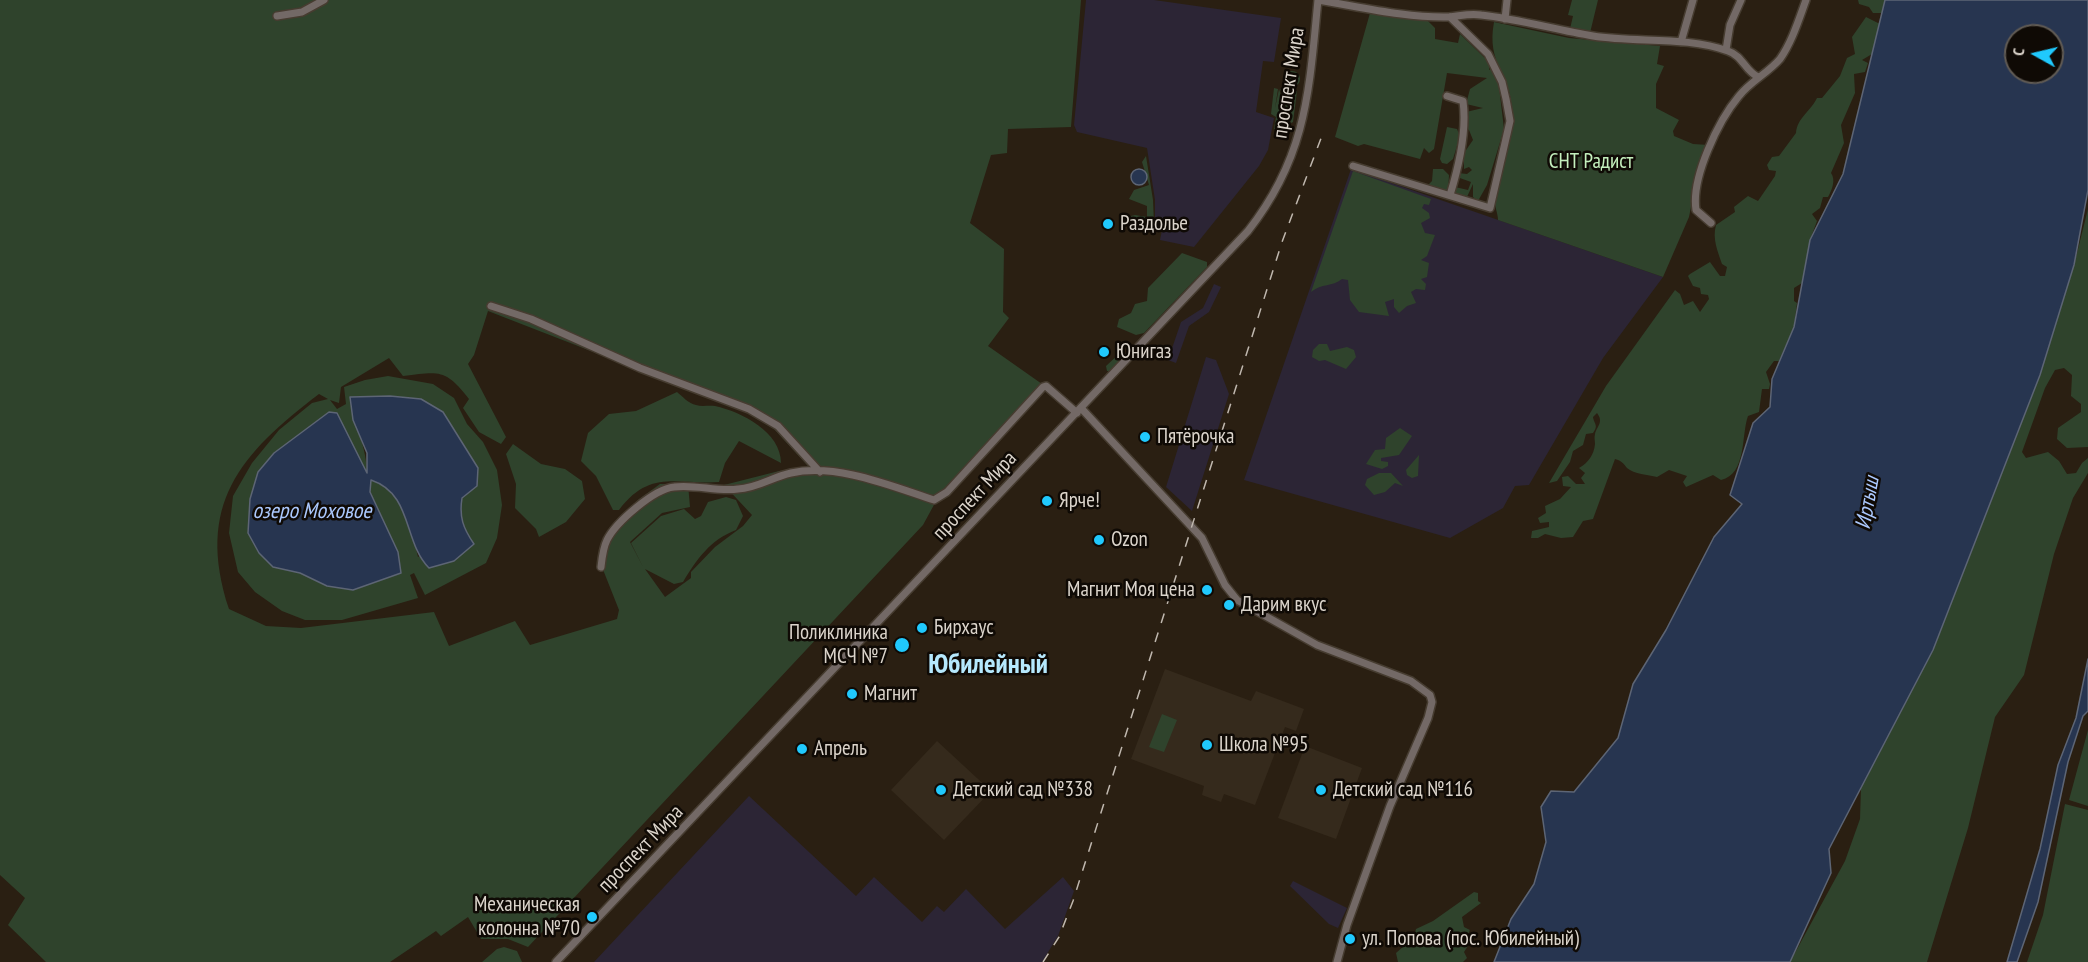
<!DOCTYPE html>
<meta charset="utf-8">
<style>
body{margin:0}
#map{position:relative;width:2088px;height:962px;overflow:hidden;background:#2a1f12;font-family:"PT Sans Narrow",sans-serif}
canvas{display:block}
.north{position:absolute;left:2004px;top:24px;width:60px;height:60px;box-sizing:border-box;background:#0f0a05;border:2px solid #615b54;border-radius:50%;rotate:278deg;font-size:16px;font-weight:700;line-height:24px;text-align:center;color:#dbd4cb}
.north::after{content:'';display:block;margin:auto;width:21px;height:27px;background:#20c9fd;clip-path:polygon(50% 0,100% 100%,50% 72%,0 100%)}
</style>
<div id="map">
<canvas width="2088" height="962"></canvas>
<div class="north">С</div>
</div>
<script>
const context = document.querySelector('canvas').getContext('2d');
context.lineJoin = 'round';
function fill(path, color) { context.fillStyle = color; context.fill(path, 'evenodd'); }
function stroke(path, color, width, dash) { context.strokeStyle = color; context.lineWidth = width; context.lineCap = dash ? 'butt' : 'round'; context.setLineDash(dash || []); context.stroke(path); }
function write(font, color, halo, rows, align = 'center') {
  context.font = font + ' "PT Sans Narrow",sans-serif'; context.lineWidth = 5; context.setLineDash([]); context.textBaseline = 'middle'; context.strokeStyle = halo; context.fillStyle = color; for (const [text, x, y, turn = 0] of rows) {
    context.save(); context.translate(x, y); context.rotate((+turn || 0) * Math.PI / 180); context.textAlign = isNaN(turn) ? turn : align; if (halo) context.strokeText(text, 0, 0); context.fillText(text, 0, 0); context.restore();
  }
}
fill(new Path2D(`
 M 1086,0 L 1154,0 L 1281,18 L 1274,62 L 1263,61 L 1256,112 L 1274,118 L 1268,150 L 1259,166 L 1194,247 L 1160,240 L 1162,230 L 1155,228 L 1155,200 L 1147,148 L 1077,132 L 1074,125 Z
 M 1351,169 L 1663,277 L 1603,358 L 1529,485 L 1515,486 L 1503,508 L 1450,538 L 1244,480 Z
 M 1214,284 L 1221,287 L 1209,312 L 1189,326 L 1176,363 L 1168,360 L 1181,322 L 1203,308 Z
 M 1206,357 L 1216,360 L 1229,394 L 1192,511 L 1166,487 Z
 M 749,796 L 856,896 L 874,877 L 922,922 L 937,906 L 944,912 L 966,889 L 1005,929 L 1063,877 L 1074,891 L 1058,936 L 1042,962 L 594,962 Z
 M 1293,881 L 1347,908 L 1338,928 L 1329,924 L 1290,886 Z`), '#2c2535');
fill(new Path2D(`
 M 1165,669 L 1251,701 L 1256,691 L 1304,709 L 1296,731 L 1285,727 L 1255,805 L 1224,794 L 1221,802 L 1202,795 L 1204,786 L 1131,759 Z
 M 937,741 L 991,791 L 944,840 L 891,790 Z
 M 1305,746 L 1362,768 L 1336,839 L 1278,818 Z`), '#352a1c');
fill(new Path2D(`
 M 0,0 L 1081,0 L 1071,127 L 1008,129 L 1007,153 L 991,155 L 970,223 L 1004,249 L 1003,312 L 1009,318 L 988,346 L 1042,384 L 941,492 L 923,525 L 528,947 L 508,939 L 481,939 L 468,917 L 441,936 L 436,931 L 390,962 L 46,962 L 8,925 L 25,898 L 0,875 ZM 488,311 L 740,409 L 774,429 L 810,468 L 779,471 L 724,485 L 752,515 L 743,526 L 715,547 L 691,572 L 691,578 L 665,597 L 645,569 L 674,584 L 683,582 C 697,559 710,540 736,530 L 743,516 L 736,500 L 726,497 L 708,502 L 701,516 L 695,519 L 684,509 L 661,516 L 631,543 L 643,567 L 630,542 L 662,513 L 690,507 L 688,484 L 660,484 L 638,500 L 598,557 L 619,610 L 617,619 L 530,645 L 515,621 L 449,646 L 434,612 L 301,628 L 266,626 L 229,609 C 195,505 240,454 319,394 L 328,399 L 312,403 L 279,430 L 252,463 L 233,496 L 229,533 L 238,572 L 255,592 L 282,611 L 305,620 L 342,620 L 418,598 L 410,575 L 414,573 L 425,595 L 486,563 L 497,538 L 502,505 L 497,470 L 483,442 L 467,424 L 454,398 L 433,384 L 388,376 L 365,380 L 344,387 L 346,404 L 337,409 L 330,400 L 339,403 L 341,387 L 389,358 L 403,376 C 439,372 445,368 469,399 L 463,408 L 479,432 L 501,444 L 506,437 L 468,364 L 474,355 ZM 390,396 L 421,399 L 443,412 L 477,486 L 462,498 L 459,514 L 465,530 L 418,557 C 412,528 402,491 371,480 L 370,491 L 391,539 L 401,573 L 353,590 L 327,586 L 300,573 L 273,566 L 251,499 L 258,472 L 274,453 L 329,412 L 367,474 C 367,447 354,424 351,397 Z
 M 1572,0 L 1598,0 L 1590,33 L 1570,29 L 1573,16 L 1568,15 Z
 M 1858,0 L 1885,0 L 1882,13 L 1873,13 L 1869,7 L 1859,4 Z
 M 1370,13 L 1426,19 L 1435,28 L 1435,39 L 1458,43 L 1460,34 L 1490,63 L 1489,70 L 1492,68 L 1498,78 L 1504,129 L 1487,185 L 1478,201 L 1473,197 L 1473,184 L 1466,199 L 1452,195 L 1455,187 L 1468,190 L 1471,182 L 1457,177 L 1458,173 L 1467,174 L 1472,170 L 1469,167 L 1464,169 L 1464,153 L 1473,140 L 1469,130 L 1463,127 L 1466,112 L 1483,108 L 1466,104 L 1470,89 L 1487,78 L 1447,73 L 1434,149 L 1429,153 L 1424,148 L 1420,159 L 1364,144 L 1358,146 L 1335,137 Z
 M 1866,17 L 1880,24 L 1872,54 L 1862,60 L 1868,63 L 1865,72 L 1854,74 L 1855,93 L 1841,125 L 1844,143 L 1831,173 C 1836,180 1832,190 1828,197 L 1823,197 L 1820,208 L 1812,214 L 1817,221 L 1810,240 L 1802,283 L 1794,288 L 1794,301 L 1797,303 L 1794,327 L 1779,361 L 1774,361 L 1766,372 L 1770,384 L 1769,389 L 1762,389 L 1759,412 L 1748,416 C 1741,435 1747,474 1721,480 L 1713,475 L 1686,487 L 1683,482 L 1687,476 L 1669,470 L 1657,477 C 1648,475 1634,474 1627,468 C 1623,463 1622,461 1615,459 L 1593,519 L 1583,521 L 1573,537 L 1561,538 L 1545,534 L 1538,538 L 1531,538 L 1532,531 L 1549,527 L 1549,522 L 1540,523 L 1538,518 L 1546,513 L 1545,506 L 1560,499 L 1571,487 L 1563,486 L 1562,477 L 1568,476 L 1576,484 L 1585,484 L 1581,478 L 1585,473 L 1579,468 C 1588,463 1594,455 1595,444 C 1595,441 1594,438 1595,434 C 1597,426 1604,422 1597,413 L 1593,417 C 1594,424 1599,425 1593,433 L 1586,434 L 1583,445 L 1573,451 L 1570,462 L 1557,481 L 1549,483 L 1606,386 L 1675,290 L 1680,294 L 1684,305 L 1693,301 L 1700,312 L 1709,299 L 1708,295 L 1701,294 L 1700,288 L 1693,286 L 1688,276 L 1690,274 L 1710,262 L 1720,276 L 1725,276 L 1727,267 L 1722,264 C 1718,252 1712,239 1716,225 L 1735,212 L 1734,207 L 1748,196 L 1758,201 L 1775,176 L 1776,171 L 1769,170 L 1767,165 L 1772,157 L 1779,156 L 1796,133 C 1797,118 1811,111 1817,98 L 1822,98 L 1840,76 L 1847,58 L 1855,54 L 1852,37 Z
 M 1494,22 L 1569,38 L 1660,46 L 1657,64 L 1664,66 L 1656,84 L 1656,108 L 1679,120 L 1673,131 L 1674,136 L 1693,144 L 1709,145 L 1692,191 L 1694,192 L 1689,217 L 1663,277 L 1498,220 C 1498,213 1494,206 1495,198 C 1497,169 1513,140 1512,111 C 1511,73 1486,65 1494,22 Z
 M1284 79a8 8 0 1 1 16 0a8 8 0 1 1-16 0Z
 M 1274,88 L 1278,89 L 1275,108 L 1279,89 L 1290,123 L 1280,125 L 1280,128 L 1290,127 L 1289,134 L 1274,129 L 1276,117 L 1271,114 Z
 M 1280,89 L 1297,91 L 1293,122 L 1291,123 Z
 M 1447,127 L 1457,129 L 1460,136 L 1453,159 L 1447,164 L 1442,163 L 1440,159 Z
 M 1146,156 L 1153,200 L 1154,225 L 1145,224 L 1143,221 L 1136,219 L 1134,227 L 1126,222 L 1127,217 L 1135,215 L 1147,217 L 1147,206 L 1129,199 L 1134,190 L 1149,185 L 1142,162 Z
 M 1433,169 L 1443,169 L 1449,175 L 1448,193 L 1426,187 L 1432,181 Z
 M 1353,171 L 1431,199 L 1429,205 L 1424,204 L 1422,208 L 1429,213 L 1430,218 L 1421,223 L 1425,233 L 1435,235 L 1427,256 L 1421,260 L 1429,263 L 1427,277 L 1421,279 L 1426,284 L 1425,290 L 1416,289 L 1411,292 L 1416,303 L 1407,306 L 1399,313 L 1394,307 L 1394,299 L 1385,302 L 1389,316 L 1359,312 L 1350,300 L 1348,280 L 1342,279 C 1332,287 1322,283 1311,292 Z
 M 2088,209 L 2088,447 L 2067,448 L 2057,439 L 2058,428 L 2081,412 L 2081,404 L 2071,396 L 2072,375 L 2064,368 L 2055,370 L 2045,388 L 2022,452 L 2026,458 L 2048,452 L 2059,461 L 2067,474 L 2076,473 L 2082,463 L 2088,458 L 2088,473 L 2073,498 L 2054,554 L 2024,675 L 1995,717 L 1968,828 L 1927,962 L 1790,962 L 1845,861 L 1860,819 L 1861,788 L 1933,650 L 2040,375 L 2074,265 Z
 M 1182,253 L 1207,262 L 1207,267 L 1144,333 L 1136,335 L 1117,327 L 1119,319 L 1131,313 L 1135,304 L 1147,301 L 1148,288 Z
 M 1319,344 L 1327,344 L 1330,351 L 1347,347 L 1354,350 L 1356,357 L 1346,369 L 1325,360 L 1319,361 L 1312,357 L 1313,350 Z
 M 1121,352 L 1124,358 L 1111,371 L 1107,371 L 1106,366 Z
 M 677,392 C 682,396 689,404 696,405 C 702,407 708,405 715,406 C 742,412 781,432 781,463 L 739,441 L 725,463 L 719,482 C 676,485 650,469 619,510 L 613,510 L 596,476 L 581,461 L 588,433 L 609,414 L 636,411 Z
 M 1400,428 L 1412,436 L 1399,455 L 1381,458 L 1381,461 L 1388,462 L 1388,466 L 1382,469 L 1366,464 L 1375,450 L 1385,449 L 1386,438 Z
 M 513,444 L 541,464 L 565,469 L 582,481 L 585,499 L 566,522 L 539,537 L 536,529 L 515,508 L 516,484 L 506,454 Z
 M 1419,455 L 1418,476 L 1412,478 L 1407,475 L 1406,470 Z
 M 1379,473 L 1391,473 L 1403,486 L 1395,483 L 1385,492 L 1374,495 L 1365,485 L 1367,479 Z
 M 1162,714 L 1177,720 L 1164,752 L 1149,747 Z
 M 2088,730 L 2088,806 L 2069,800 Z
 M 2065,804 L 2088,810 L 2088,962 L 2027,962 L 2043,915 Z
 M 1474,892 L 1478,893 L 1478,901 L 1481,903 L 1462,917 L 1464,927 L 1470,930 L 1467,936 L 1470,943 L 1464,952 L 1467,958 L 1463,962 L 1398,962 L 1396,953 L 1414,937 L 1416,929 L 1433,921 Z
 M 504,947 L 517,951 L 522,962 L 482,962 L 497,949 Z`), '#2f432c');
const water = new Path2D(`
 M 1885,0 L 2088,0 L 2088,190 L 2074,265 L 2040,375 L 1933,650 L 1829,849 L 1831,873 L 1790,962 L 1494,962 L 1511,919 L 1534,884 L 1546,842 L 1541,807 L 1551,791 L 1574,792 L 1618,738 L 1633,684 L 1666,630 L 1714,537 L 1742,504 L 1730,495 L 1753,423 L 1770,407 L 1772,379 L 1794,327 L 1810,240 L 1843,174 ZM 2016,36 L 2052,36 L 2052,72 L 2016,72 Z
 M1131 177a8 8 0 1 1 16 0a8 8 0 1 1-16 0Z
 M 390,396 L 421,399 L 443,412 L 478,468 L 477,486 L 462,498 C 459,517 463,528 474,544 L 454,561 L 429,568 C 403,542 413,494 371,480 L 370,492 L 398,552 L 401,573 L 353,590 L 327,586 L 300,573 L 273,567 L 259,553 L 248,533 L 250,499 L 258,472 L 274,453 L 329,412 L 337,413 L 367,473 L 367,453 L 353,420 L 350,397 Z
 M 2088,659 L 2088,711 L 2083,716 L 2068,762 L 2038,902 L 2017,962 L 2007,962 L 2040,849 L 2058,765 L 2076,718 Z`);
fill(water, '#273550');
stroke(water, '#5d6575', 1.5);
const minor = new Path2D(`
 M 1318,0 C 1361,7 1406,18 1449,17 C 1460,16 1470,13 1481,15 C 1519,19 1556,30 1593,36 C 1637,43 1686,36 1728,51 C 1743,56 1745,71 1758,77
 M 277,16 L 302,12 L 324,0
 M 1505,19 L 1507,0
 M 1681,42 L 1693,0
 M 1726,50 L 1730,25 L 1741,0
 M 1447,96 L 1463,101 C 1467,131 1459,166 1450,195
 M 1353,166 L 1490,208 L 1510,121 L 1506,99 L 1502,82 L 1488,54 L 1450,17
 M 1711,223 L 1696,210 C 1691,178 1718,121 1739,96 C 1751,81 1768,73 1780,59 C 1792,42 1799,19 1806,0
 M 491,306 L 531,319 L 640,368 L 749,409 L 778,426 L 820,472
 M 1081,408 L 1202,538 L 1225,585 L 1237,600 L 1317,645 L 1411,681 L 1430,695 L 1432,702 L 1428,718 L 1390,806 L 1347,925 L 1337,962
 M 601,567 C 602,558 603,548 607,540 C 616,522 654,489 674,487 C 695,484 717,492 738,489 C 758,488 772,477 791,473 C 837,463 891,486 934,500 L 947,492 L 1043,387 L 1046,386 L 1077,413
 M 556,962 L 1248,231 C 1307,156 1309,91 1318,0`);
stroke(minor, '#463c30', 10);
stroke(minor, '#736966', 7);
stroke(new Path2D(`
 M 1043,962 L 1059,937 L 1073,901 L 1282,242 L 1323,133`), '#c0b8af', 1.5, [10, 10]);
for (const [x, y, r, color] of [
 [1108,224,6,"#20c9fd"],
 [1104,352,6,"#20c9fd"],
 [1145,437,6,"#20c9fd"],
 [1047,501,6,"#20c9fd"],
 [1099,540,6,"#20c9fd"],
 [1207,590,6,"#20c9fd"],
 [1229,605,6,"#20c9fd"],
 [922,628,6,"#20c9fd"],
 [902,645,8,"#20c9fd"],
 [852,694,6,"#20c9fd"],
 [1207,745,6,"#20c9fd"],
 [802,749,6,"#20c9fd"],
 [941,790,6,"#20c9fd"],
 [1321,790,6,"#20c9fd"],
 [592,917,6,"#20c9fd"],
 [1350,939,6,"#20c9fd"]
]) { const dot = new Path2D(); dot.arc(x, y, r, 0, 2 * Math.PI); context.fillStyle = color; context.fill(dot); stroke(dot, '#0f0a05', 2); }
write('21px', '#dbd4cb', '#0f0a05', [
 ["проспект Мира",1289,83,-81],
 ["проспект Мира",975,496,-47],
 ["проспект Мира",641,849,-46]
]);
write('21px', '#c4f0bd', '#0f0a05', [
 ["СНТ Радист",1591,162]
]);
write('21px', '#dbd4cb', '#0f0a05', [
 ["Раздолье",1120,224],
 ["Юнигаз",1116,352],
 ["Пятёрочка",1157,437],
 ["Ярче!",1059,501],
 ["Ozon",1111,540],
 ["Магнит Моя цена",1195,590,"right"],
 ["Дарим вкус",1241,605],
 ["Бирхаус",934,628],
 ["Поликлиника",888,633,"right"],
 ["МСЧ №7",888,657,"right"],
 ["Магнит",864,694],
 ["Школа №95",1219,745],
 ["Апрель",814,749],
 ["Детский сад №338",953,790],
 ["Детский сад №116",1333,790],
 ["Механическая",580,905,"right"],
 ["колонна №70",580,929,"right"],
 ["ул. Попова (пос. Юбилейный)",1362,939]
], 'left');
write('italic 22px', '#abc8fd', '#0f0a05', [
 ["Иртыш",1868,503,-80],
 ["озеро Моховое",312,512]
]);
write('bold 27px', '#b5e8fd', '#0f0a05', [
 ["Юбилейный",988,665]
]);
</script>
